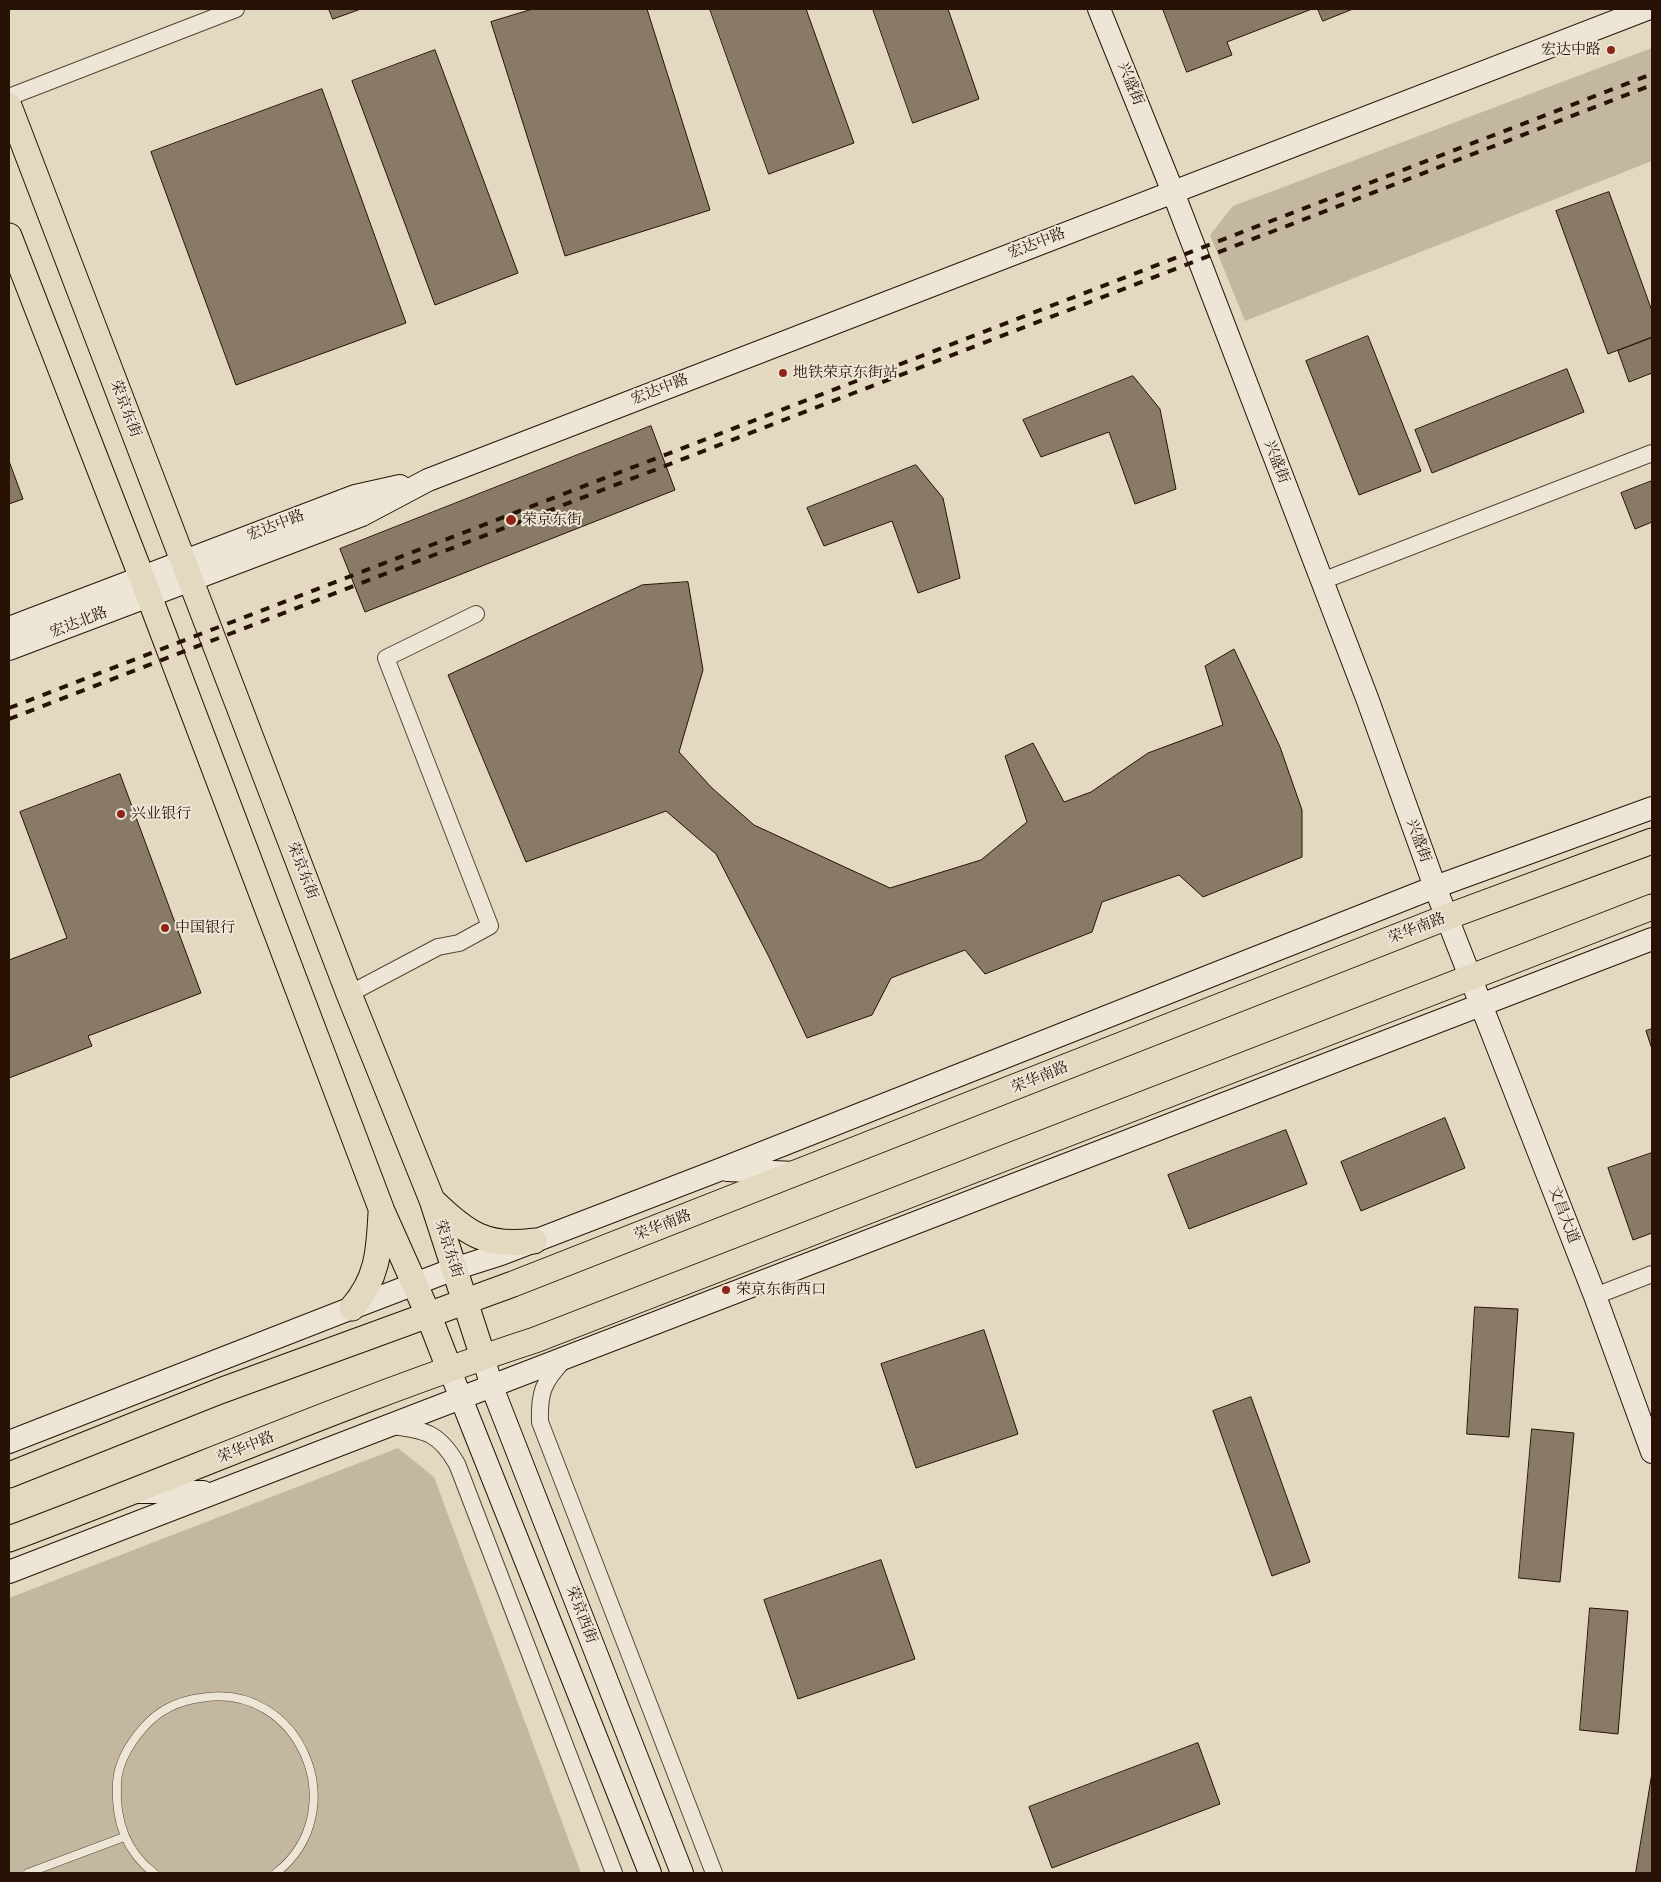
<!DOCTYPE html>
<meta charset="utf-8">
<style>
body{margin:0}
#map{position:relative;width:1661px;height:1882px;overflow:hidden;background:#e3d9c0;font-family:Alegreya,serif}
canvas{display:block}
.frame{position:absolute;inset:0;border:10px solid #281206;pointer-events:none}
</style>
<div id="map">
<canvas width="1661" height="1882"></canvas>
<div class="frame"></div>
</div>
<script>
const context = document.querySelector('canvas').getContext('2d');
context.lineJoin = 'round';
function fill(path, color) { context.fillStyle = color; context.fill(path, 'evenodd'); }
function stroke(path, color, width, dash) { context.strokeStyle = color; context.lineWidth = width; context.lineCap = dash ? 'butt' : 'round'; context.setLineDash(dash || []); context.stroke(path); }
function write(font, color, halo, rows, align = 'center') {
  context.font = font + ' Alegreya,"Noto Serif SC",serif'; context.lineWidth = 4; context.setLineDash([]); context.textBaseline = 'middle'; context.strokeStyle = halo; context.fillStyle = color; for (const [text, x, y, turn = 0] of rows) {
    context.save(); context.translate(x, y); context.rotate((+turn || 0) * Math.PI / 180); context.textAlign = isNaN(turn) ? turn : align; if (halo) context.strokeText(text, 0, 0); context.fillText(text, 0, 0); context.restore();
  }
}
fill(new Path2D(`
 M 1652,48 L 1652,161 L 1245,321 L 1210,235 L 1233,206 Z
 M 398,1448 L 434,1477 L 581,1873 L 9,1873 L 9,1598 Z`), '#c3b7a0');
const building = new Path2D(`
 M 329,9 L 361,9 L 333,19 Z
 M 533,9 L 647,9 L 710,210 L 565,256 L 491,22 Z
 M 710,9 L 806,9 L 854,143 L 769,174 Z
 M 873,9 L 948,9 L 979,99 L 913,123 Z
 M 1163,9 L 1312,9 L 1227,42 L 1232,55 L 1187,72 Z
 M 1318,9 L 1353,9 L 1323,21 Z
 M 435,50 L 518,273 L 435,305 L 352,81 Z
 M 322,89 L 406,323 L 236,385 L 151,152 Z
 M 1609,192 L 1652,311 L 1652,337 L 1608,354 L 1556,211 Z
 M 1368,336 L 1421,471 L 1359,495 L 1306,361 Z
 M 1652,338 L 1652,373 L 1629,382 L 1618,351 Z
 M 1567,369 L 1584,412 L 1432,473 L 1415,430 Z
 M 1133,376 L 1160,409 L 1176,489 L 1135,504 L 1109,432 L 1041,457 L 1023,420 Z
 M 651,426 L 675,490 L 365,612 L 340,549 Z
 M 9,461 L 23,499 L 9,504 Z
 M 916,465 L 943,498 L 960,578 L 918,593 L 892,521 L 824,546 L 807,508 Z
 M 1652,481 L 1652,522 L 1635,529 L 1621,493 Z
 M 688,582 L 703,670 L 679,752 L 712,788 L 754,825 L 890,888 L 981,860 L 1027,822 L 1005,756 L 1033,743 L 1064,802 L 1091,792 L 1148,753 L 1223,725 L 1205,666 L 1234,649 L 1280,747 L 1302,810 L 1302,857 L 1203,897 L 1179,875 L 1102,902 L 1092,932 L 985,974 L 965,950 L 891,978 L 872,1015 L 807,1038 L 769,957 L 716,854 L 666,811 L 526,862 L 448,675 L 642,585 Z
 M 120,774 L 201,993 L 88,1036 L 92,1046 L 9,1078 L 9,960 L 67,938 L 20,812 Z
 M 1652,1029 L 1652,1049 L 1646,1031 Z
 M 1445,1118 L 1465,1168 L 1361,1211 L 1341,1162 Z
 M 1286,1130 L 1307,1184 L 1189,1229 L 1168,1175 Z
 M 1652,1153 L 1652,1233 L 1633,1240 L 1608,1168 Z
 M 1475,1307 L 1518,1309 L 1509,1437 L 1467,1434 Z
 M 984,1330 L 1018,1434 L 916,1468 L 881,1364 Z
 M 1251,1397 L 1310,1562 L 1272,1576 L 1213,1411 Z
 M 1532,1429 L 1574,1433 L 1560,1582 L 1519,1578 Z
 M 881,1560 L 915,1659 L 798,1699 L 764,1600 Z
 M 1590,1608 L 1628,1611 L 1618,1734 L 1580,1730 Z
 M 1198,1743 L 1220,1804 L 1052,1868 L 1029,1807 Z
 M 1652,1773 L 1652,1873 L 1636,1873 Z`);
fill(building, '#897967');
stroke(building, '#281206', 1);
const lane = new Path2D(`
 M 28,1873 L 124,1837
 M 154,1873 C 125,1851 115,1819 117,1783 C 118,1761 130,1743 144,1727 C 159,1710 178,1701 200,1698 C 300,1680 355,1811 276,1873`);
const street = new Path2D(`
 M 9,97 L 236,9
 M 1322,581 L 1652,453
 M 349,994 L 438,947 L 459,943 L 490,926 L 386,658 L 476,614
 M 1595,1296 L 1652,1274
 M 563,1361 C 543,1382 539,1393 540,1422 L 714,1873
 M 392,1426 C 426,1430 439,1433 457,1464 L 614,1873`);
const secondary = new Path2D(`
 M 1099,9 L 1173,192 L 1367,698 L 1435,887 L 1595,1296 L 1652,1452
 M 9,628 L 355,496 L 400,486
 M 9,649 L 362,515 L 428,480 L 1647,9
 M 727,1170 L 795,1173
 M 483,1357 L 492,1387 L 682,1873
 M 449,1368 L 650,1873
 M 9,1442 L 352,1308 L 454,1269 L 501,1254 L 719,1170 L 1435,887 L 1652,808
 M 136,1492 L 203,1492
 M 9,1572 L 1652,939`);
const primary = new Path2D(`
 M 9,106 L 349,994 L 432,1200 L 483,1357
 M 9,236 L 149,596 L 382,1211 L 428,1314 L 449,1368
 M 433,1201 C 466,1233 486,1248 534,1241
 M 352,1308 C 378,1278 379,1251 381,1213
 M 9,1475 L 220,1391 L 513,1284 L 1447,917 L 1652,841
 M 9,1539 C 184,1474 356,1398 535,1340 L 1652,907`);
stroke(lane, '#574434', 9);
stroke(street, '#574434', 18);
stroke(secondary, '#281206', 24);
stroke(primary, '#281206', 27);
stroke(lane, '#ede6d6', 8);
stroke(street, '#ede6d6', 16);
stroke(secondary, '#ede6d6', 22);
stroke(primary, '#e3d9c0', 25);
stroke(new Path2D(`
 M 9,708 L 1652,74
 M 9,719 L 1652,85`), '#281206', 4, [9, 9]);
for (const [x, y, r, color] of [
 [1611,50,5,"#8f2418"],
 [783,373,5,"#8f2418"],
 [511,520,6,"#8f2418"],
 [121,814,5,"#8f2418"],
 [165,928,5,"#8f2418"],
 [726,1290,5,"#8f2418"]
]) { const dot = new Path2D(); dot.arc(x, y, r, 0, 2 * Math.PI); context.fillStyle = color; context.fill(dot); stroke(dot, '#ede6d6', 2); }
write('15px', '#281206', '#ede6d6', [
 ["宏达中路",1601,50,"right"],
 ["地铁荣京东街站",793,373],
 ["荣京东街",522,520],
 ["兴业银行",131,814],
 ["中国银行",175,928],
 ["荣京东街西口",736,1290]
], 'left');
write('15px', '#281206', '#ede6d6', [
 ["兴盛街",1130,84,68],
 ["宏达中路",1037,244,-21],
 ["宏达中路",660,390,-21],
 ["荣京东街",125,409,69],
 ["兴盛街",1276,462,69],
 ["宏达中路",276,526,-21],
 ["宏达北路",79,623,-21],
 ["兴盛街",1418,841,70],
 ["荣京东街",302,871,69],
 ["荣华南路",1417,929,-21],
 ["荣华南路",1040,1078,-22],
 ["文昌大道",1563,1215,69],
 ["荣华南路",663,1226,-21],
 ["荣京东街",448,1249,72],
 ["荣华中路",246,1448,-22],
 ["荣京西街",581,1615,69]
]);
</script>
